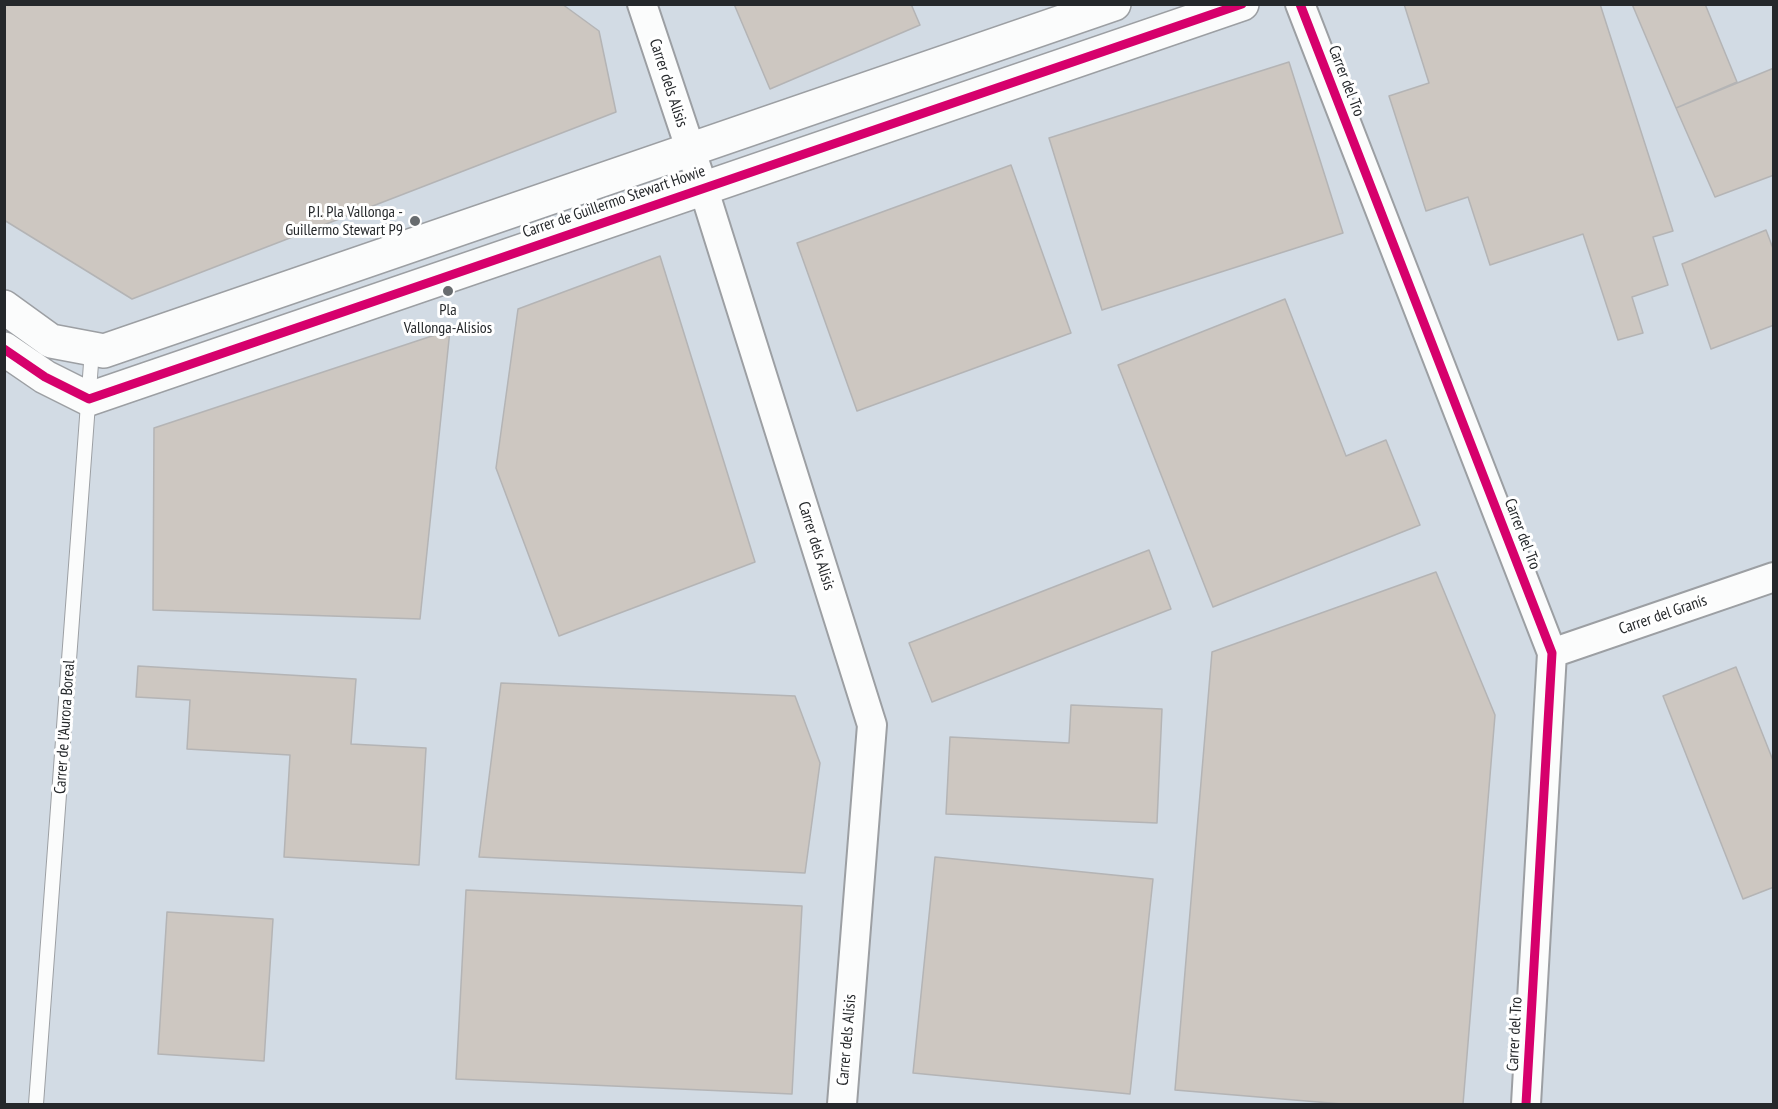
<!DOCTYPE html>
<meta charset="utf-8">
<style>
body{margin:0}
#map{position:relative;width:1778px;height:1109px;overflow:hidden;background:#e4e9ee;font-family:"PT Sans Narrow",sans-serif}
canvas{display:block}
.frame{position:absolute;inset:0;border:6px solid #25282b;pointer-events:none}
</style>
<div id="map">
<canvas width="1778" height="1109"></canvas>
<div class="frame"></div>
</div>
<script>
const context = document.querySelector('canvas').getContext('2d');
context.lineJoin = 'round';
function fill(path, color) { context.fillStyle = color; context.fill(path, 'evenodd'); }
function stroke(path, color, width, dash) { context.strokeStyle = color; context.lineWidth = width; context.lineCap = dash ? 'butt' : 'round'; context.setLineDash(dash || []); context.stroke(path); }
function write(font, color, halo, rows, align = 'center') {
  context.font = font + ' "PT Sans Narrow",sans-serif'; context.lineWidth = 6; context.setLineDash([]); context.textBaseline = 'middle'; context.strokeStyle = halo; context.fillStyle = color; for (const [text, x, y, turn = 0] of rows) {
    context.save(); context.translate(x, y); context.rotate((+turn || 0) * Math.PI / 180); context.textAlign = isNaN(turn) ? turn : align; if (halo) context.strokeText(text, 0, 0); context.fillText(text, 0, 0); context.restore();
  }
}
fill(new Path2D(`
 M 5,5 L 1773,5 L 1773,1104 L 5,1104 Z`), '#d2dbe4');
const building = new Path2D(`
 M 4,4 L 562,4 L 599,31 L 616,112 L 132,299 L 4,220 Z
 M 734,4 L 911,4 L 920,25 L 770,89 Z
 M 1404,4 L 1600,4 L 1673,231 L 1653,237 L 1668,285 L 1632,297 L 1643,333 L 1618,340 L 1583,234 L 1490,265 L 1468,197 L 1426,211 L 1389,96 L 1429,83 Z
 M 1632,4 L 1705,4 L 1737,82 L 1676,108 Z
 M 1289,62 L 1343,233 L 1102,310 L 1049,138 Z
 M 1774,68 L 1774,175 L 1715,197 L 1676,108 Z
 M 1011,165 L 1071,333 L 857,411 L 797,243 Z
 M 1766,230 L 1774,251 L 1774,325 L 1711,349 L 1682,264 Z
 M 660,256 L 755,562 L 559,636 L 496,468 L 518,309 Z
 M 1285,299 L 1346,456 L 1386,440 L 1420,525 L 1213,607 L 1118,365 Z
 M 450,330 L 420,619 L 153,610 L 154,428 Z
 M 1149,550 L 1171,609 L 932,702 L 909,643 Z
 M 1436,572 L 1495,715 L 1463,1104 L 1342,1104 L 1175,1090 L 1212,652 Z
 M 138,666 L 356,679 L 351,744 L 426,748 L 419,865 L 284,857 L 290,755 L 187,749 L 190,700 L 136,697 Z
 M 1736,667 L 1774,763 L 1774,887 L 1743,899 L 1663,696 Z
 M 501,683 L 795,696 L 820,763 L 805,873 L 479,857 Z
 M 1071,705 L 1162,709 L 1157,823 L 946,814 L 950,737 L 1069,743 Z
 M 935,857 L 1153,879 L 1130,1094 L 913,1073 Z
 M 466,890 L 802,906 L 792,1094 L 456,1079 Z
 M 167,912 L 273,919 L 264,1061 L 158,1054 Z`);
fill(building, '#cdc7c1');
stroke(building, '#b4b4b5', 1.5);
const service = new Path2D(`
 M 36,1104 L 92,350`);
const minor = new Path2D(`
 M 642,4 L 703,187 L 872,725 L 842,1104
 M 1300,4 L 1552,653 L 1526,1104
 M 1552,653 L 1774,577`);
const tertiary = new Path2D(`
 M 4,307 L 51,341 L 104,351 L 1114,4
 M 4,349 L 45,377 L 89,399 L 1242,4`);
stroke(service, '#9c9fa3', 16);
stroke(minor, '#9c9fa3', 32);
stroke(tertiary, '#9c9fa3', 36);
stroke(service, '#fbfcfc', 14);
stroke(minor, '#fbfcfc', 28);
stroke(tertiary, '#fbfcfc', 33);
stroke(new Path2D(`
 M 1300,4 L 1552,653 L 1526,1104
 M 4,349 L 45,377 L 89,399 L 1242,4`), '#d6006c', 9);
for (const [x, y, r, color] of [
 [415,221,6,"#686c6f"],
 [448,291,6,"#686c6f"]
]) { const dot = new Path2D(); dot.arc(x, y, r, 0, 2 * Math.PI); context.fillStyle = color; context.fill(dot); stroke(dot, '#fff', 2); }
write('16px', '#25282b', '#fff', [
 ["Carrer del Tro",1346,81,69],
 ["Carrer dels Alisis",668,83,72],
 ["Carrer de Guillermo Stewart Howie",614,202,-19],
 ["Carrer del Tro",1522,534,69],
 ["Carrer dels Alisis",816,546,73],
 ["Carrer del Granís",1663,615,-19],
 ["Carrer de l'Aurora Boreal",65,727,-86],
 ["Carrer del Tro",1515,1034,-87],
 ["Carrer dels Alisis",847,1040,-85]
]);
write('16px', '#25282b', '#fff', [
 ["P.I. Pla Vallonga -",403,212],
 ["Guillermo Stewart P9",403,230],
 ["Pla",448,310,"center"],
 ["Vallonga-Alisios",448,328,"center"]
], 'right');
</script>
